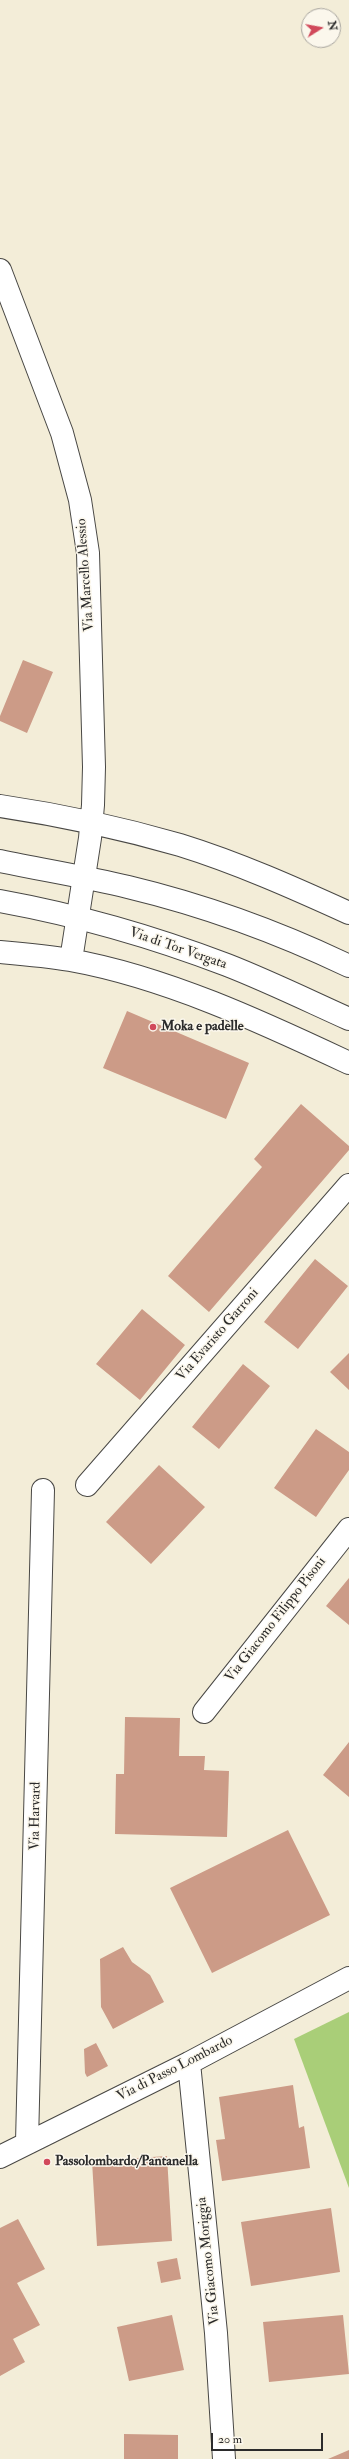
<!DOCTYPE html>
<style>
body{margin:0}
#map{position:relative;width:349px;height:2459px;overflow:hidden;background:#f3edd8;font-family:"IM FELL Double Pica",serif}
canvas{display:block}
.north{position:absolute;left:301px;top:8px;width:40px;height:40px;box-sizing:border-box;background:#fbf7ec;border:1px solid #a8a59f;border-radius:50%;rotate:79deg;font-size:11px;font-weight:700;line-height:16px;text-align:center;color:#2b2b2b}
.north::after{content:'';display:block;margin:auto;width:14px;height:18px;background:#d1495b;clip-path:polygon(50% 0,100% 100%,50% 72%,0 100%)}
.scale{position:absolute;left:211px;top:2433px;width:112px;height:18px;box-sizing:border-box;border:2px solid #2b2b2b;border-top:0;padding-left:5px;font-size:12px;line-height:14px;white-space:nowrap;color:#2b2b2b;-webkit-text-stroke:3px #fbf7ec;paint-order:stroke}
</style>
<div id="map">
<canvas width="349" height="2459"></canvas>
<div class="north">N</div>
<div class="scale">20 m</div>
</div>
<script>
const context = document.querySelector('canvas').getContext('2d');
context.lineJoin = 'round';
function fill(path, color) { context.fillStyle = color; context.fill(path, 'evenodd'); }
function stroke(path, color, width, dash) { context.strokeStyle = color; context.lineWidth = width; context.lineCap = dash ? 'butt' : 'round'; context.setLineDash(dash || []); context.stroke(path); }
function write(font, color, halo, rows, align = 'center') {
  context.font = font + ' "IM FELL Double Pica",serif'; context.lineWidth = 3; context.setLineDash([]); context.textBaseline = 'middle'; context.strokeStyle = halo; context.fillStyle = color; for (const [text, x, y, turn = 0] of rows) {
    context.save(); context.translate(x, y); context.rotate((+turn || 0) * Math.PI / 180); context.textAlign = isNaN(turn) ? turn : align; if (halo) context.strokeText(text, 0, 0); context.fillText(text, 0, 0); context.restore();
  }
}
fill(new Path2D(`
 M 349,2012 L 349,2188 L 294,2039 Z`), '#a9ce78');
fill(new Path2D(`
 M 23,660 L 53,672 L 27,733 L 0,721 L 0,716 Z
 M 127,1011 L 249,1063 L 226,1119 L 103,1068 Z
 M 301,1104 L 349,1146 L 349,1150 L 209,1312 L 168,1276 L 262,1167 L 254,1159 Z
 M 315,1259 L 348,1286 L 298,1349 L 264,1322 Z
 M 142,1309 L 185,1345 L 140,1400 L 96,1364 Z
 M 349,1353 L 349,1390 L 330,1372 Z
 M 243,1364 L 270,1386 L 219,1449 L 192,1427 Z
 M 316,1429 L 349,1452 L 349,1470 L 316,1517 L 274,1488 Z
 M 159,1465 L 205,1507 L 151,1564 L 106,1522 Z
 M 349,1578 L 349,1625 L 326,1606 Z
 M 125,1717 L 180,1718 L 179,1756 L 205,1756 L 204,1770 L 229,1771 L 227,1837 L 115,1834 L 116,1774 L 124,1774 Z
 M 349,1742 L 349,1797 L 323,1775 Z
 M 288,1830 L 330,1915 L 212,1973 L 170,1888 Z
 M 123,1947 L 132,1962 L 150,1975 L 164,2002 L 113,2029 L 101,2007 L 100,1959 Z
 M 96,2043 L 108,2066 L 87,2077 L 85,2073 L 84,2049 Z
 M 293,2085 L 299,2128 L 304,2126 L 310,2168 L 222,2181 L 216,2140 L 225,2139 L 219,2097 Z
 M 167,2156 L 172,2241 L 97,2246 L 92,2161 Z
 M 331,2208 L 340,2272 L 251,2286 L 241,2222 Z
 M 18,2219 L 45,2269 L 17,2283 L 40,2325 L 13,2339 L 25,2362 L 0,2376 L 0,2228 Z
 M 177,2258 L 181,2279 L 161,2283 L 157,2262 Z
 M 172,2315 L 184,2370 L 129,2381 L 117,2327 Z
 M 343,2315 L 349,2374 L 269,2382 L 263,2322 Z
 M 124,2434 L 178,2435 L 178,2459 L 124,2459 Z
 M 349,2450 L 349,2459 L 328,2459 Z`), '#cc9b87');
const minor = new Path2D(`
 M 0,270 L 62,433 L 80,500 L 88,553 L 94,767 L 93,805 L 90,838 L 71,960
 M 0,806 C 61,815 121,828 180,845 C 238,863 294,888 349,913
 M 0,952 C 23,954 47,956 70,960 C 165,977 262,1022 349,1063
 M 87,1485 L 349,1185
 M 204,1712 L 349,1529
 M 189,2063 L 216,2333 L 224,2459
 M 27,2142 L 43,1490
 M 0,2157 L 189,2063 L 349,1978`);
const major = new Path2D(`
 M 0,861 C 43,870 86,877 128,887 C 203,905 280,933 349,966
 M 0,901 C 77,915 154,937 227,965 C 268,981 309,1001 349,1019`);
stroke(minor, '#494845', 24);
stroke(major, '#494845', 24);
stroke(minor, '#fff', 22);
stroke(major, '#fff', 22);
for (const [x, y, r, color] of [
 [153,1027,4,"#d1495b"],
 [47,2162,4,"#d1495b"]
]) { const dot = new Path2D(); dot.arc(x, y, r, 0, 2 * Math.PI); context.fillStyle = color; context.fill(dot); stroke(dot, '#fbf7ec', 1.5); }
write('14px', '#2b2b2b', '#fbf7ec', [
 ["Via Marcello Alessio",86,575,-94],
 ["Via di Tor Vergata",178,949,19],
 ["Via Evaristo Garroni",218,1335,-49],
 ["Via Giacomo Filippo Pisoni",276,1620,-52],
 ["Via Harvard",36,1816,-89],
 ["Via di Passo Lombardo",175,2069,-27],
 ["Via Giacomo Moriggia",209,2261,-96]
]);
write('bold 14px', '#2b2b2b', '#fbf7ec', [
 ["Moka e padelle",161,1027],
 ["Passolombardo/Pantanella",55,2162]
], 'left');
</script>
